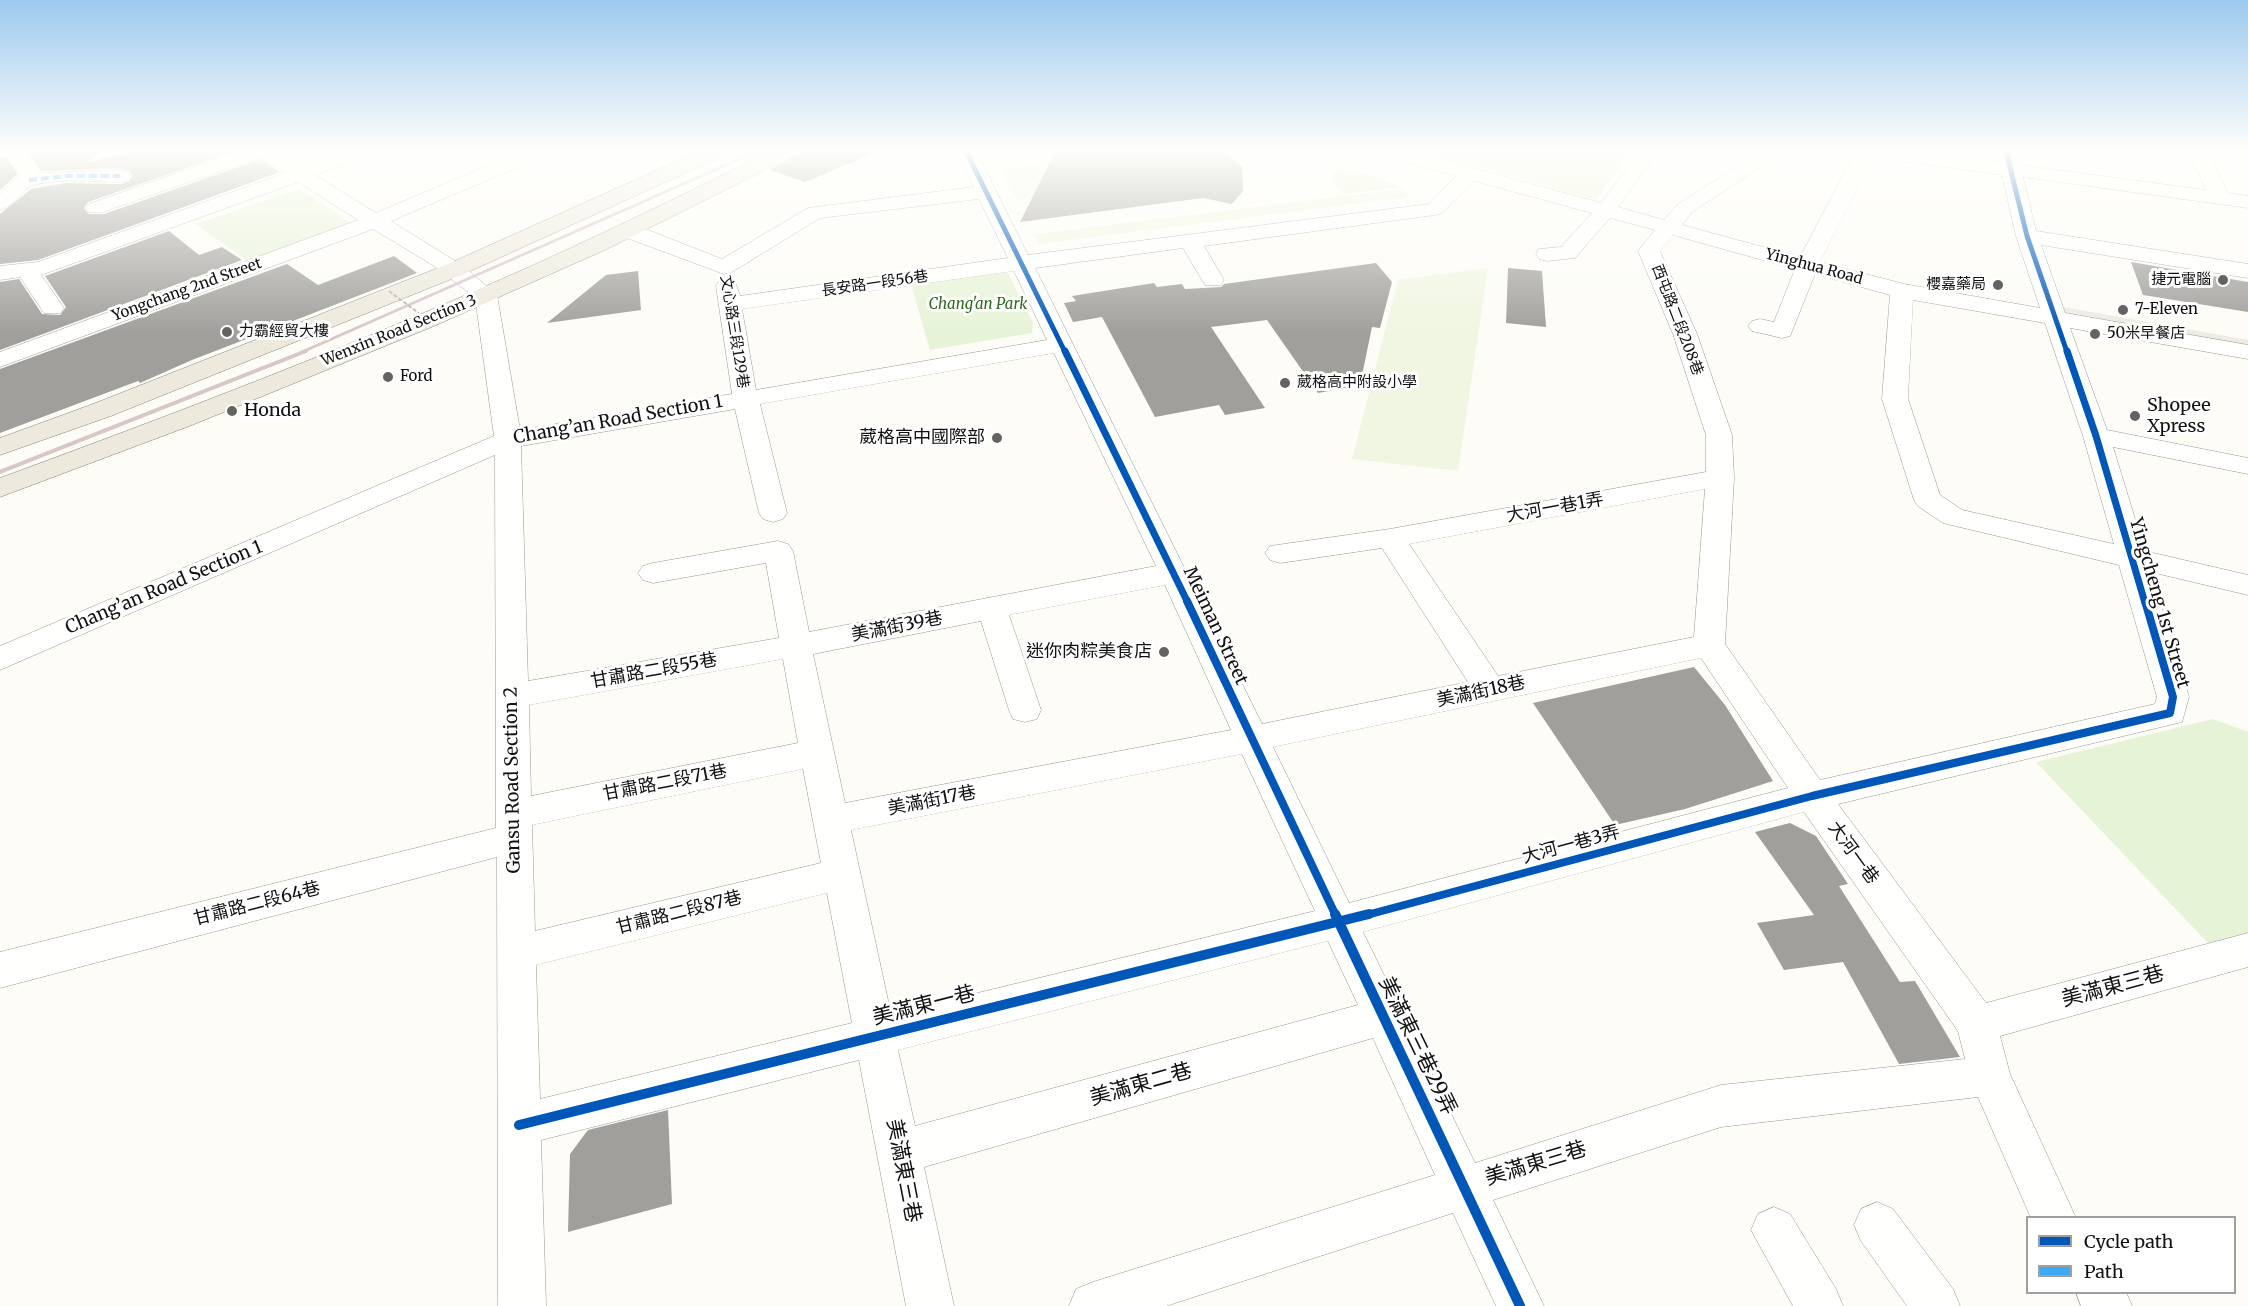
<!DOCTYPE html>
<meta charset="utf-8">
<style>
body{margin:0}
#map{position:relative;width:2248px;height:1306px;overflow:hidden;background:#fdfcf7;font-family:Merriweather,serif}
canvas{display:block}
.legend{position:absolute;left:2026px;top:1216px;width:210px;height:78px;box-sizing:border-box;background:#fff;border:2px solid #a0a0a0;margin:0;padding:8px 10px;list-style:none;font-size:18px;color:#111}
.legend li{display:flex;align-items:center;gap:12px;height:30px}
.legend b{width:30px;border:2px solid #a0a0a0}
</style>
<div id="map">
<canvas width="2248" height="1306"></canvas>
<ul class="legend">
<li><b style="height:8px;background:#0057b8"></b>Cycle path</li>
<li><b style="height:8px;background:#3fa9f5"></b>Path</li>
</ul>
</div>
<script>
const context = document.querySelector('canvas').getContext('2d');
context.lineJoin = 'round';
function fill(path, color) { context.fillStyle = color; context.fill(path, 'evenodd'); }
function stroke(path, color, width, dash) { context.strokeStyle = color; context.lineWidth = width; context.lineCap = dash ? 'butt' : 'round'; context.setLineDash(dash || []); context.stroke(path); }
function write(font, color, halo, rows, align = 'center') {
  context.font = font + ' Merriweather,"Noto Sans TC",serif'; context.lineWidth = 6; context.setLineDash([]); context.textBaseline = 'middle'; context.strokeStyle = halo; context.fillStyle = color; for (const [text, x, y, turn = 0] of rows) {
    context.save(); context.translate(x, y); context.rotate((+turn || 0) * Math.PI / 180); context.textAlign = isNaN(turn) ? turn : align; if (halo) context.strokeText(text, 0, 0); context.fillText(text, 0, 0); context.restore();
  }
}
fill(new Path2D(`
 M 1420,151 L 1631,151 L 1596,200 Z
 M 1339,169 L 1374,176 L 1402,187 L 1345,194 L 1334,184 L 1331,176 Z
 M 299,189 L 354,225 L 250,263 L 196,224 Z
 M 1007,271 L 1033,323 L 1032,333 L 930,350 L 910,281 Z
 M 2213,719 L 2248,732 L 2248,934 L 2209,944 L 2036,762 Z`), '#e7f3d7');
fill(new Path2D(`
 M 1038,164 L 1057,194 L 1017,200 L 1000,169 Z
 M 1402,189 L 1409,197 L 1039,244 L 1035,234 Z
 M 1488,268 L 1458,471 L 1352,459 L 1398,280 Z`), '#f0f6e1');
fill(new Path2D(`
 M 2058,306 L 2248,340 L 2248,349 L 2059,316 Z`), '#edebe2');
fill(new Path2D(`
 M 28,152 L 99,152 L 89,162 L 130,152 L 232,152 L 88,202 L 84,208 L 89,214 L 104,214 L 261,159 L 280,172 L 38,260 L 0,264 L 0,214 L 31,189 L 66,183 L 121,184 L 129,181 L 132,176 L 128,170 L 120,168 L 41,171 Z
 M 800,152 L 877,152 L 805,182 L 770,170 Z
 M 1055,152 L 1224,152 L 1242,166 L 1243,191 L 1232,204 L 1203,198 L 1020,222 Z
 M 6,157 L 18,174 L 0,190 L 0,158 Z
 M 169,231 L 199,255 L 222,247 L 242,260 L 0,350 L 0,282 L 19,279 L 42,314 L 60,315 L 66,307 L 45,276 Z
 M 394,256 L 417,273 L 192,360 L 140,383 L 138,381 L 0,433 L 0,369 L 287,264 L 318,285 Z
 M 2131,262 L 2248,282 L 2248,312 L 2143,295 Z
 M 1376,263 L 1392,282 L 1380,328 L 1372,327 L 1360,385 L 1318,393 L 1267,320 L 1211,327 L 1265,408 L 1225,415 L 1219,405 L 1155,417 L 1102,317 L 1073,322 L 1064,303 L 1076,301 L 1072,296 L 1154,283 L 1157,287 L 1182,284 L 1185,289 L 1221,287 L 1224,284 Z
 M 1508,268 L 1542,271 L 1546,327 L 1506,323 Z
 M 638,271 L 641,310 L 547,323 L 606,275 Z
 M 1694,667 L 1725,705 L 1773,781 L 1685,809 L 1615,825 L 1533,703 Z
 M 1790,823 L 1816,836 L 1848,884 L 1839,886 L 1900,982 L 1915,981 L 1960,1057 L 1899,1064 L 1843,962 L 1784,970 L 1757,923 L 1814,915 L 1755,832 Z
 M 668,1110 L 672,1204 L 568,1232 L 570,1154 L 588,1130 Z`), '#a19f9c');
const minor = new Path2D(`
 M 4,151 L 24,151 L 40,173 L 120,170 L 127,172 L 130,176 L 127,180 L 120,182 C 93,182 60,178 34,185 C 21,189 14,207 0,210 L 0,193 L 21,174 Z
 M 240,151 L 279,151 L 302,166 L 343,151 L 372,151 L 370,155 L 315,175 L 376,213 L 522,151 L 549,151 L 547,155 L 391,221 L 463,266 L 497,295 L 520,430 L 732,394 L 716,286 L 719,281 L 735,281 L 740,296 L 1008,258 L 979,199 L 820,218 L 732,272 L 724,274 L 619,235 L 616,230 L 619,225 L 635,225 L 722,259 L 808,208 L 974,187 L 957,151 L 976,151 L 1028,255 L 1429,204 L 1456,176 L 1380,155 L 1378,151 L 1411,151 L 1601,203 L 1639,151 L 1658,151 L 1618,207 L 1664,220 L 1678,204 L 1762,151 L 1785,151 L 1692,212 L 1682,225 L 1800,257 L 1856,151 L 1918,151 L 1999,162 L 1996,151 L 2016,151 L 2019,165 L 2206,190 L 2188,151 L 2207,151 L 2228,193 L 2248,196 L 2248,208 L 2023,177 L 2036,231 L 2248,264 L 2248,278 L 2041,245 L 2065,313 L 2248,345 L 2248,359 L 2070,328 L 2107,430 L 2248,458 L 2248,474 L 2113,447 L 2145,551 L 2248,575 L 2248,595 L 2151,572 L 2189,697 L 2182,722 L 1838,804 L 1986,1003 L 2248,933 L 2248,967 L 2000,1036 L 2010,1074 L 2076,1218 L 2031,1218 L 1978,1097 L 1721,1127 L 1493,1200 L 1544,1306 L 1496,1306 L 1453,1213 L 1166,1306 L 1069,1306 L 1076,1289 L 1093,1282 L 1435,1175 L 1373,1038 L 924,1167 L 954,1306 L 906,1306 L 859,1060 L 541,1140 L 546,1306 L 498,1306 L 497,857 L 0,988 L 0,952 L 496,828 L 495,455 L 0,670 L 0,646 L 494,436 L 475,297 L 431,264 L 373,229 L 0,367 L 0,352 L 358,220 L 298,182 L 41,275 L 64,308 L 60,313 L 44,313 L 20,277 L 0,280 L 0,266 L 38,262 L 285,173 L 261,157 L 103,212 L 89,212 L 86,208 L 89,204 ZM 1873,157 L 2002,175 L 2016,236 L 2040,308 L 1904,284 L 1820,262 ZM 1474,181 L 1592,213 L 1561,247 L 1539,249 L 1536,254 L 1539,259 L 1547,261 L 1575,258 L 1610,218 L 1655,230 L 1638,251 L 1673,334 L 1706,435 L 1706,472 L 1390,529 L 1270,546 L 1265,553 L 1270,560 L 1280,563 L 1382,548 L 1468,682 L 1262,724 L 1035,268 L 1183,248 L 1205,285 L 1221,285 L 1224,280 L 1204,246 L 1435,215 L 1442,213 ZM 1673,235 L 1795,269 L 1774,322 L 1760,319 L 1752,321 L 1748,326 L 1752,331 L 1782,338 L 1790,336 L 1815,274 L 1890,295 L 1882,399 L 1914,500 L 1918,506 L 1943,523 L 2119,565 L 2157,697 L 2155,704 L 1820,780 L 1725,644 L 1734,478 L 1732,435 L 1697,334 L 1660,251 ZM 1014,271 L 1047,340 L 756,390 L 742,309 ZM 1913,300 L 2045,323 L 2083,436 L 2114,544 L 1962,510 L 1940,495 L 1908,399 ZM 1054,353 L 1156,566 L 809,632 L 793,551 L 788,544 L 778,541 L 653,563 L 643,566 L 638,573 L 643,580 L 653,583 L 766,563 L 779,638 L 528,681 L 521,446 L 735,409 L 759,513 L 763,519 L 773,522 L 783,519 L 787,513 L 760,404 ZM 1705,489 L 1694,637 L 1498,676 L 1409,544 ZM 1165,585 L 1231,730 L 845,803 L 813,654 L 981,621 L 1009,710 L 1013,719 L 1025,722 L 1037,719 L 1041,710 L 1009,615 ZM 1701,658 L 1788,788 L 1349,903 L 1273,747 ZM 783,659 L 798,743 L 531,796 L 529,705 ZM 1242,754 L 1315,911 L 891,1014 L 851,830 ZM 803,769 L 821,863 L 535,931 L 532,825 ZM 1804,812 L 1958,1031 L 1965,1059 L 1721,1085 L 1475,1163 L 1363,932 ZM 827,893 L 852,1023 L 540,1099 L 536,965 ZM 1328,941 L 1358,1005 L 915,1126 L 898,1050 Z
 M 1877,1202 L 1893,1209 L 1953,1289 L 1960,1306 L 1907,1306 L 1861,1241 L 1854,1225 L 1861,1209 Z
 M 1774,1207 L 1790,1214 L 1836,1289 L 1843,1306 L 1793,1306 L 1751,1230 L 1758,1214 Z
 M 2076,1292 L 2126,1292 L 2132,1306 L 2081,1306 Z`);
const major = new Path2D(`
 M 700,151 L 728,151 L 725,155 L 464,274 L 111,416 L 0,455 L 0,438 L 93,404 L 448,264 Z
 M 771,151 L 798,151 L 795,155 L 607,249 L 434,326 L 192,425 L 0,497 L 0,478 C 174,414 348,348 518,272 C 603,234 687,193 771,151 Z`);
stroke(minor, '#979795', 1);
stroke(major, '#858482', 1);
fill(minor, '#fffffe');
fill(major, '#ede9dc');
stroke(new Path2D(`
 M 302,352 L 758,151`), '#d9c6c7', 3);
stroke(new Path2D(`
 M 0,472 L 306,351`), '#d9c6c7', 4);
stroke(new Path2D(`
 M 389,291 L 432,323`), '#b9b9b8', 2, [4, 2]);
stroke(new Path2D(`
 M 29,180 L 68,176 L 120,176`), '#3fa9f5', 4, [8, 4]);
stroke(new Path2D(`
 M 966,151 L 1065,352
 M 2006,151 L 2027,236 L 2067,352`), '#0057b8', 5);
stroke(new Path2D(`
 M 1065,351 L 1188,603
 M 2067,351 L 2096,436 L 2145,603`), '#0057b8', 7);
stroke(new Path2D(`
 M 1187,601 L 1336,916
 M 1363,916 L 1812,796 L 2170,713 L 2173,697 L 2145,601`), '#0057b8', 8);
stroke(new Path2D(`
 M 1335,914 L 1520,1306
 M 519,1125 L 1369,914`), '#0057b8', 10);
const sky = context.createLinearGradient(0, 0, 0, 334);
sky.addColorStop(0, '#9dc9ee');
sky.addColorStop(0.45, '#fefefb');
sky.addColorStop(1, '#fefefb00');
context.fillStyle = sky;
context.fillRect(0, 0, 2248, 334);
for (const [x, y, r, color] of [
 [2223,280,6,"#646362"],
 [1998,285,6,"#646362"],
 [2123,310,6,"#646362"],
 [227,332,6,"#646362"],
 [2095,334,6,"#646362"],
 [388,377,6,"#646362"],
 [1285,383,6,"#646362"],
 [232,411,6,"#646362"],
 [2135,416,6,"#646362"],
 [997,438,6,"#646362"],
 [1164,652,6,"#646362"]
]) { const dot = new Path2D(); dot.arc(x, y, r, 0, 2 * Math.PI); context.fillStyle = color; context.fill(dot); stroke(dot, '#fff', 2); }
write('15px', '#111', '#fff', [
 ["Yinghua Road",1814,267,15],
 ["長安路一段56巷",875,284,-8],
 ["Yongchang 2nd Street",187,290,-20],
 ["西屯路二段208巷",1677,320,69],
 ["Wenxin Road Section 3",399,331,-22],
 ["文心路三段129巷",734,332,81]
]);
write('15px', '#111', '#fff', [
 ["捷元電腦",2211,280,"right"],
 ["櫻嘉藥局",1986,285,"right"],
 ["7-Eleven",2135,310],
 ["力霸經貿大樓",239,332],
 ["50米早餐店",2107,334],
 ["Ford",400,377],
 ["葳格高中附設小學",1297,383]
], 'left');
write('italic 15px', '#2f6b1f', '#fff', [
 ["Chang'an Park",978,305]
]);
write('18px', '#111', '#fff', [
 ["Shopee",2147,406],
 ["Xpress",2147,427],
 ["Honda",244,411],
 ["葳格高中國際部",985,438,"right"],
 ["迷你肉粽美食店",1152,652,"right"]
], 'left');
write('18px', '#111', '#fff', [
 ["Chang’an Road Section 1",618,420,-10],
 ["大河一巷1弄",1555,508,-10],
 ["Chang’an Road Section 1",164,588,-23],
 ["Yingcheng 1st Street",2159,603,74],
 ["Meiman Street",1215,626,65],
 ["美滿街39巷",897,627,-11],
 ["甘肅路二段55巷",654,671,-10],
 ["美滿街18巷",1481,692,-12],
 ["Gansu Road Section 2",513,780,-91],
 ["甘肅路二段71巷",665,783,-11],
 ["美滿街17巷",932,801,-11],
 ["大河一巷3弄",1571,845,-15],
 ["大河一巷",1853,853,54],
 ["甘肅路二段64巷",257,904,-14],
 ["甘肅路二段87巷",679,913,-14]
]);
write('21px', '#111', '#fff', [
 ["美滿東三巷",2113,987,-15],
 ["美滿東一巷",924,1006,-14],
 ["美滿東三巷29弄",1417,1046,64],
 ["美滿東二巷",1141,1085,-16],
 ["美滿東三巷",1536,1164,-17],
 ["美滿東三巷",903,1171,79]
]);
</script>
